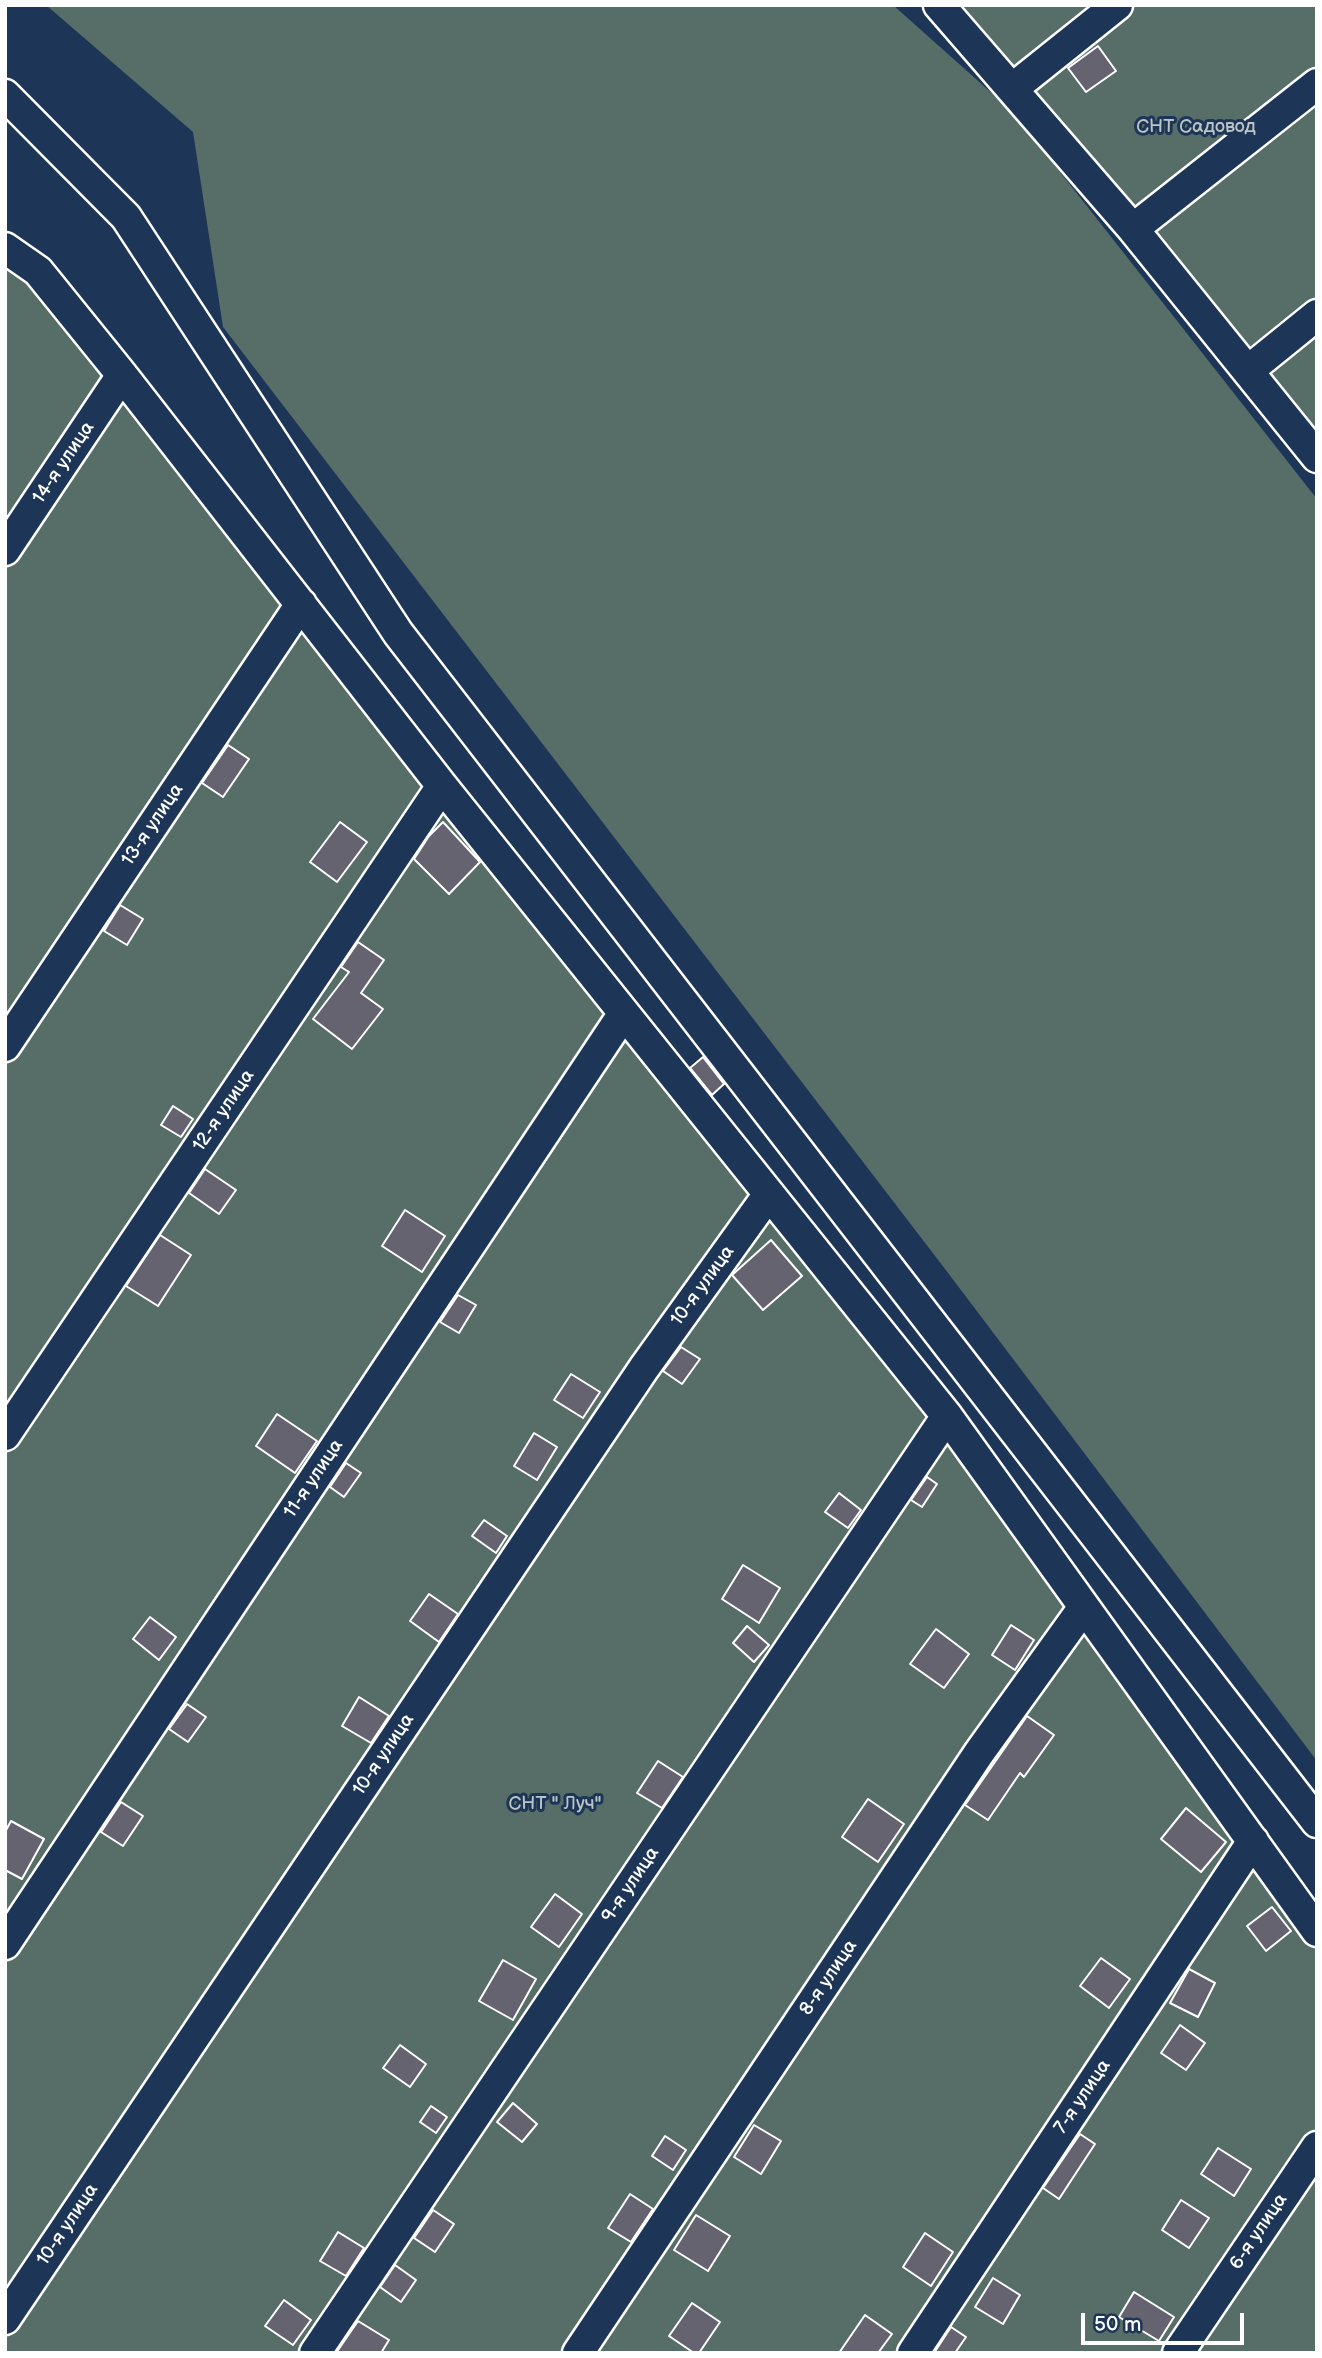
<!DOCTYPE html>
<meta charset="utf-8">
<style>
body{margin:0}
#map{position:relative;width:1322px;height:2358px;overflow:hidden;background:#1d3557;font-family:"Balsamiq Sans",sans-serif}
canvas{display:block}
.frame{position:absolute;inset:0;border:7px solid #fff;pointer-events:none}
.scale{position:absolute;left:1081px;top:2313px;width:163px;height:32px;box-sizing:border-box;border:4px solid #fff;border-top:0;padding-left:9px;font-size:21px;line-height:24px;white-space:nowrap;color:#fff;-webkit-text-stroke:5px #1d3557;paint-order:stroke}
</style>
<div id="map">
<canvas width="1322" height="2358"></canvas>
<div class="frame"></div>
<div class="scale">50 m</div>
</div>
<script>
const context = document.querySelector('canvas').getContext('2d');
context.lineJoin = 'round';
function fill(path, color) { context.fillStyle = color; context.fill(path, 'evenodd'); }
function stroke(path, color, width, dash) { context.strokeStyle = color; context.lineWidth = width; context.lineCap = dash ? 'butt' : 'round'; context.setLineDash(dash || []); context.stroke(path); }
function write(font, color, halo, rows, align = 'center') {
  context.font = font + ' "Balsamiq Sans",sans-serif'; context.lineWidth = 6; context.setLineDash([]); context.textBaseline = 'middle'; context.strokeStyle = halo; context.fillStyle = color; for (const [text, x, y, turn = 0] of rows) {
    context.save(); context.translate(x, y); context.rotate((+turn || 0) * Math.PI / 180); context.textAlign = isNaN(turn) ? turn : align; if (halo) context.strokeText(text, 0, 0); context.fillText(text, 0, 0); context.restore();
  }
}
fill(new Path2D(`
 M 46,5 L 893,5 L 1013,112 L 1317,499 L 1317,1761 L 942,1265 L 223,327 L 193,132 Z
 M 927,5 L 1317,5 L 1317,473 L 1146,255 Z
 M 5,238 L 37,259 L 1317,1914 L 1317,2353 L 5,2353 Z`), '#566d68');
const building = new Path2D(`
 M 1098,46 L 1116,71 L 1086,92 L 1068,68 Z
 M 228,745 L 249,759 L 223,797 L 202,783 Z
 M 340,822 L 367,842 L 337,882 L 310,862 Z
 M 443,822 L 480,862 L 449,894 L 414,859 L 429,836 Z
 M 120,905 L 143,919 L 127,945 L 104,931 Z
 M 358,942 L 384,960 L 361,993 L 383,1009 L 352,1049 L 313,1019 L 349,972 L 341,967 Z
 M 703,1057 L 724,1084 L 712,1095 L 690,1068 Z
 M 173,1106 L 193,1119 L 181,1137 L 161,1125 Z
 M 205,1169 L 236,1190 L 219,1214 L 189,1193 Z
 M 405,1210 L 445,1236 L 422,1272 L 382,1246 Z
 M 160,1235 L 191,1255 L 158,1306 L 126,1286 Z
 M 771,1240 L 802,1276 L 763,1310 L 732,1275 Z
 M 458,1295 L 476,1305 L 459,1333 L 440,1322 Z
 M 681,1347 L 700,1359 L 682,1384 L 663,1371 Z
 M 571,1374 L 600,1392 L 583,1418 L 554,1400 Z
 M 277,1414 L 317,1441 L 295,1473 L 256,1446 Z
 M 534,1433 L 557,1447 L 537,1480 L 514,1466 Z
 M 346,1463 L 361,1473 L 344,1497 L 330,1487 Z
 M 927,1477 L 937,1484 L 922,1507 L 911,1500 Z
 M 839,1493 L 861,1510 L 848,1528 L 825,1512 Z
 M 484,1520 L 507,1536 L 496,1553 L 472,1536 Z
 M 743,1565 L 780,1588 L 759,1623 L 722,1599 Z
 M 429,1594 L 458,1614 L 439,1642 L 410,1621 Z
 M 150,1617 L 176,1637 L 159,1660 L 133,1639 Z
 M 1011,1625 L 1034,1640 L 1015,1670 L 992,1655 Z
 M 747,1626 L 769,1645 L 754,1662 L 733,1643 Z
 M 936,1629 L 969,1654 L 944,1688 L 910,1664 Z
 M 359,1697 L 389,1716 L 371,1743 L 342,1726 Z
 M 187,1704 L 206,1717 L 188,1742 L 169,1729 Z
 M 1027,1716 L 1054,1735 L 1024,1777 L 1020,1773 L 988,1820 L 965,1805 Z
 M 658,1761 L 683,1777 L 662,1808 L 637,1793 Z
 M 868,1799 L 904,1824 L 878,1862 L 842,1837 Z
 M 121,1802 L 143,1816 L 123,1846 L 101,1832 Z
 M 1186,1808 L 1226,1842 L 1201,1872 L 1161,1839 Z
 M 11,1821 L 44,1839 L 22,1879 L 5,1870 L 5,1832 Z
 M 555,1894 L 582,1914 L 559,1947 L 531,1927 Z
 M 1272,1907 L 1291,1931 L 1266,1951 L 1247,1926 Z
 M 1101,1958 L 1130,1979 L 1109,2008 L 1080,1986 Z
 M 503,1960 L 536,1979 L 513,2020 L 479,2001 Z
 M 1189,1969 L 1215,1983 L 1198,2017 L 1170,2003 Z
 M 1180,2025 L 1205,2043 L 1186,2070 L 1161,2053 Z
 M 400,2045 L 426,2064 L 410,2087 L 383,2068 Z
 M 513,2103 L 537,2124 L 522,2142 L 497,2122 Z
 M 431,2106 L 447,2117 L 436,2133 L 420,2122 Z
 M 754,2125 L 781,2141 L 761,2174 L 734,2157 Z
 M 1080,2134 L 1095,2144 L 1059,2199 L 1043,2188 Z
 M 665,2136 L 686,2150 L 673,2170 L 652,2156 Z
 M 1218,2148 L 1251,2169 L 1234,2196 L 1201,2174 Z
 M 630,2194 L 653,2209 L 631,2242 L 608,2228 Z
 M 1181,2200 L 1209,2218 L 1189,2248 L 1162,2230 Z
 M 433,2210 L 454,2224 L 435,2252 L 414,2238 Z
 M 696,2215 L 730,2236 L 708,2271 L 674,2250 Z
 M 338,2232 L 364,2248 L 346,2276 L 320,2261 Z
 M 925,2233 L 953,2252 L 931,2286 L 903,2267 Z
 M 395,2265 L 416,2280 L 401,2302 L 380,2287 Z
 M 993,2278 L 1020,2295 L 1003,2324 L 975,2307 Z
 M 1134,2292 L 1174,2317 L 1159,2341 L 1119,2317 Z
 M 284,2300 L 311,2320 L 293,2345 L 265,2326 Z
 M 692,2303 L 720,2322 L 699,2353 L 694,2353 L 669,2336 Z
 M 865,2315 L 892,2334 L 878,2353 L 839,2353 Z
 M 358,2321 L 389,2340 L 381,2353 L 336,2353 Z
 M 951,2327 L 966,2337 L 955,2353 L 934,2353 Z`);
fill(building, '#666371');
stroke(building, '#fff', 2);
const minor = new Path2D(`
 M 939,5 L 1133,229 L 1317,457
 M 1012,89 L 1117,5
 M 5,95 L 126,217 L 398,633 L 1317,1822
 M 1133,229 L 1317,84
 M 5,248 L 38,271 L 122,375 L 442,786 L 947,1416 L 1317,1931
 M 1249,370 L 1317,315
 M 5,550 L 122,375
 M 5,1046 L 301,604
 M 5,1435 L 442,786
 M 5,1944 L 624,1013
 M 5,2319 L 644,1368 L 769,1194
 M 315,2353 L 947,1416
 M 578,2353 L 979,1753 L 1084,1607
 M 913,2353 L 1253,1841
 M 1178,2353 L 1317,2147`);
stroke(minor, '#fff', 35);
stroke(minor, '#1d3557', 30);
write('19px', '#bbc5c3', '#1d3557', [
 ["СНТ Садовод",1196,127],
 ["СНТ \" Луч\"",555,1804]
]);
write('19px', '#fff', '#1d3557', [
 ["14-я улица",64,463,-56],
 ["13-я улица",153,825,-56],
 ["12-я улица",224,1111,-56],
 ["10-я улица",703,1286,-54],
 ["11-я улица",314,1479,-56],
 ["10-я улица",384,1755,-56],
 ["9-я улица",631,1885,-56],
 ["8-я улица",829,1978,-56],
 ["7-я улица",1083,2097,-56],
 ["10-я улица",68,2225,-56],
 ["6-я улица",1259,2232,-56]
]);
</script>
